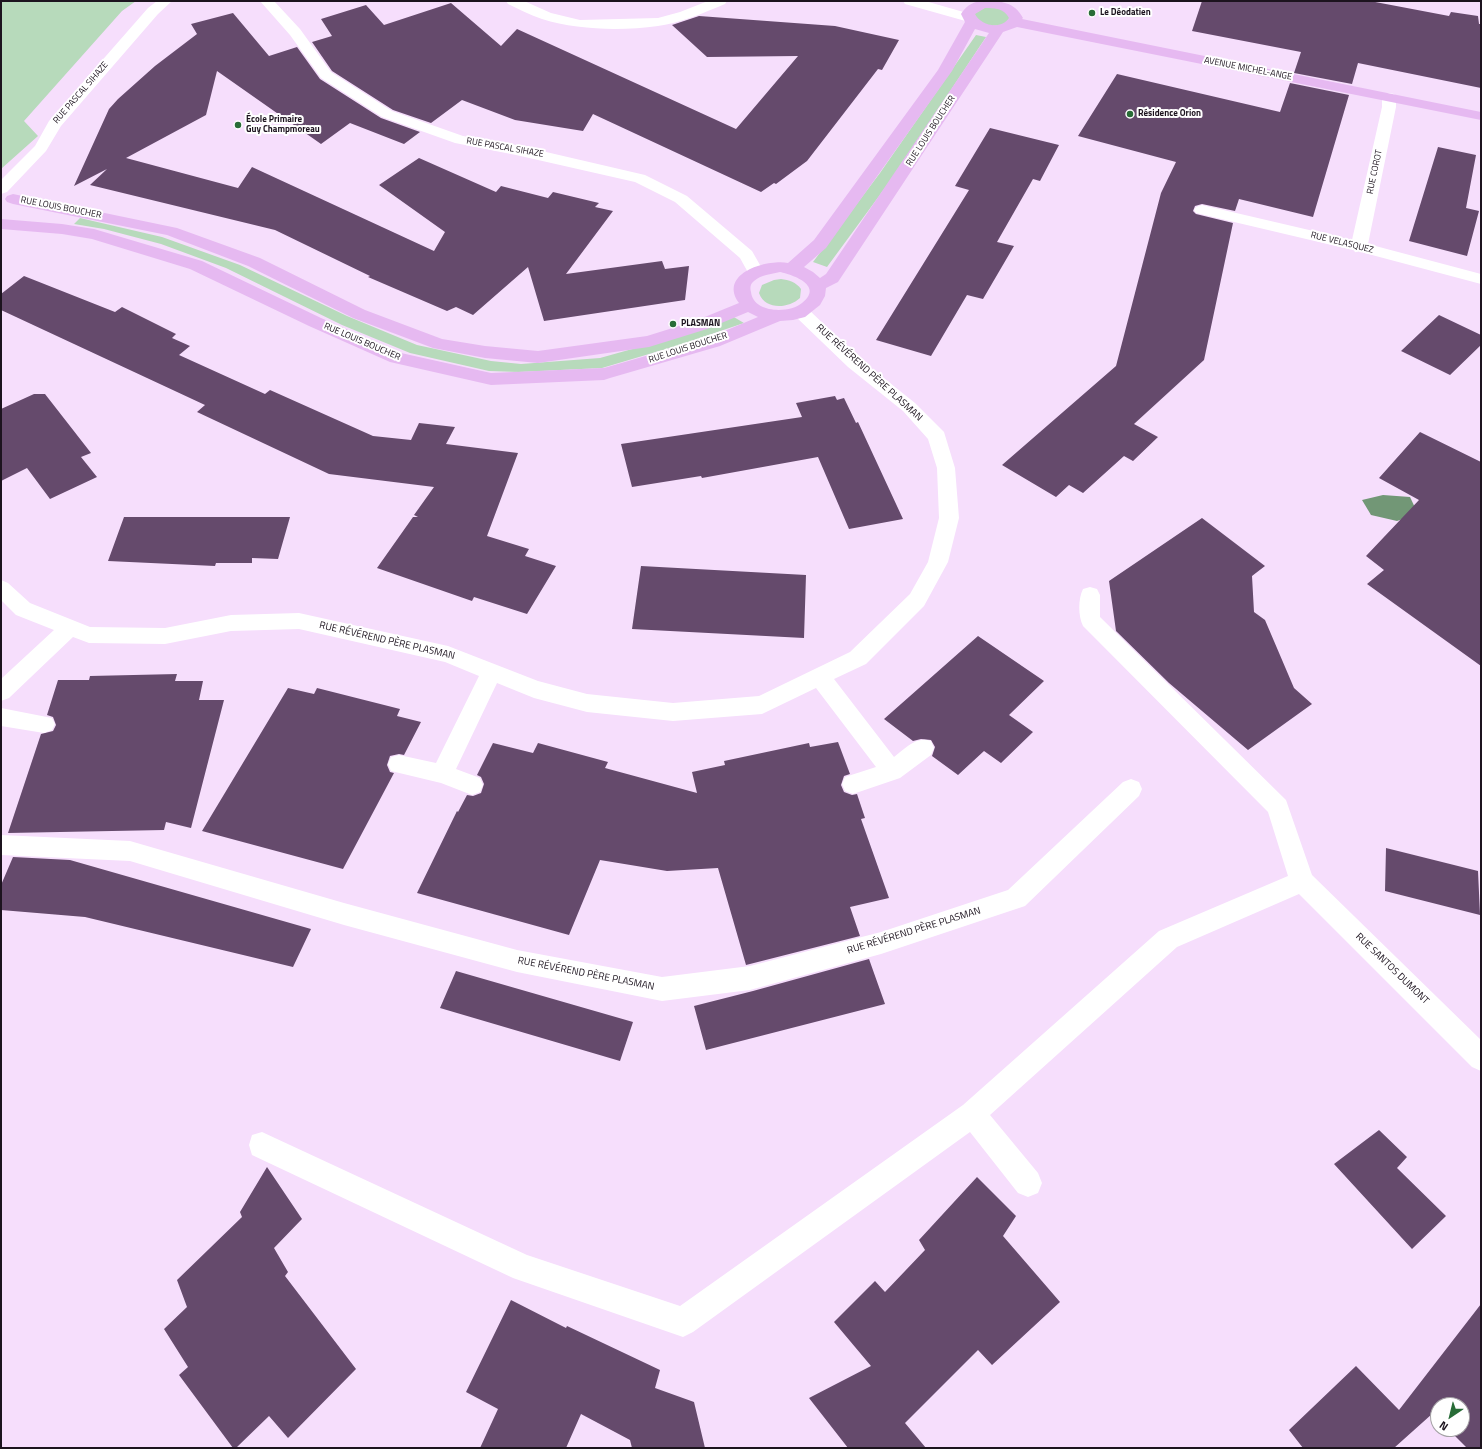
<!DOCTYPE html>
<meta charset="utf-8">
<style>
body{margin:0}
#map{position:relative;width:1482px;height:1449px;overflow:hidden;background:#f6defc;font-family:"Titillium Web",sans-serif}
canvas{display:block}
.frame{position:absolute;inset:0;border:2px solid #1c131e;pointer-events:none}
.north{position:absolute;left:1430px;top:1397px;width:40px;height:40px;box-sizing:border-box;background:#fff;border:1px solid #a4a1a5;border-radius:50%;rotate:215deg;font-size:11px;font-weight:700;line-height:16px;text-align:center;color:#1c131e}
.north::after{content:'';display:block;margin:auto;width:14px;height:18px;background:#286c37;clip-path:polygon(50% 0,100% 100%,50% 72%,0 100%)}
</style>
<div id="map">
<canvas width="1482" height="1449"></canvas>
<div class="frame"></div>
<div class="north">N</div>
</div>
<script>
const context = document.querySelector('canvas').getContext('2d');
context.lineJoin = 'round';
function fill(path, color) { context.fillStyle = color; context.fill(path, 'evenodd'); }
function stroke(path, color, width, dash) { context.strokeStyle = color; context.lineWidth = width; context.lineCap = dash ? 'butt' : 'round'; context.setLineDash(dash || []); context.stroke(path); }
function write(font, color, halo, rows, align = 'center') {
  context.font = font + ' "Titillium Web",sans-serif'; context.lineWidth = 4; context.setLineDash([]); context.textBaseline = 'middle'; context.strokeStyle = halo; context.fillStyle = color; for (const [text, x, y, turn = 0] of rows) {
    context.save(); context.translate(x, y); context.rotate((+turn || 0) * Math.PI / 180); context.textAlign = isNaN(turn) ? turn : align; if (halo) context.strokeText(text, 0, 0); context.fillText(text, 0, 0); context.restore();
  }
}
fill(new Path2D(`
 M 1,1 L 136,1 L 122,11 L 24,121 L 38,136 L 1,169 Z
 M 989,7 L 1001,9 L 1011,16 L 1004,25 L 992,26 L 980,23 L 974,14 L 984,8 Z
 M 976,35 L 986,37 L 896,173 L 827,267 L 813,262 L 880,173 Z
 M 80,218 L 162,237 L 240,265 L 347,316 L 417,345 L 491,361 L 521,364 L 600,358 L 668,339 L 732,316 L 744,323 L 676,346 L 602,368 L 519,372 L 489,371 L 410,353 L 342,325 L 226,268 L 161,244 L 104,229 L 74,224 Z
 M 781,279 C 789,280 796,282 801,289 L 800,298 C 788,309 765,310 759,293 L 762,285 L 774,280 Z`), '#b7dabb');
fill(new Path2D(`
 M 1383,495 L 1410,497 L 1418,514 L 1397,521 L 1371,515 L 1362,500 Z`), '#729776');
fill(new Path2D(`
 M 1202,1 L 1370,1 L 1449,16 L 1451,12 L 1478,16 L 1479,24 L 1481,24 L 1481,88 L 1358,63 L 1352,84 L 1294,73 L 1301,52 L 1192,31 Z
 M 451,3 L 501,46 L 517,29 L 736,129 L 798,56 L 707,57 L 672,25 L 699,16 L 835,26 L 899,40 L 882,70 L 878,69 L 807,161 L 776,184 L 774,183 L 761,192 L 593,114 L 583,131 L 515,120 L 462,100 L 431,123 L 393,110 L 332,71 L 312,42 L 332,36 L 321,19 L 366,5 L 384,25 Z
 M 233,13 L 269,56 L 297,47 L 320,79 L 381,118 L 420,132 L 404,144 L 350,123 L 321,144 L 217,71 L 206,115 L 126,158 L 238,188 L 252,167 L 434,251 L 445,232 L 379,185 L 419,158 L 496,192 L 501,186 L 548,198 L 553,192 L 599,203 L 595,207 L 613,211 L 566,274 L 662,261 L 665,269 L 689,266 L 685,300 L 544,321 L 528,267 L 473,315 L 456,307 L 447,311 L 368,277 L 370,276 L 275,230 L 90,185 L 107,169 L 74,186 L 109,109 L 118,99 L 155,66 L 197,34 L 191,24 Z
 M 1117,74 L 1280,112 L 1290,83 L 1349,95 L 1313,217 L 1239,199 L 1235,211 L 1202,204 L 1195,206 L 1193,211 L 1196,214 L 1233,223 L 1204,360 L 1134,424 L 1158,437 L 1133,461 L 1124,456 L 1083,493 L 1069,485 L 1056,497 L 1002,465 L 1116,366 L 1161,193 L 1176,162 L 1078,136 Z
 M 990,128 L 1059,145 L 1040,181 L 1033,179 L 997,242 L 1014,246 L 983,299 L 967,295 L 931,356 L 876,340 L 969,190 L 955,186 Z
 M 1438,147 L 1476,155 L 1466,208 L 1479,211 L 1467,256 L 1409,241 Z
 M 24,276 L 115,312 L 122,307 L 176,334 L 172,338 L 190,346 L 179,355 L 265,394 L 270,390 L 373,436 L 411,440 L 419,423 L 455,427 L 446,444 L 518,453 L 487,536 L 529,549 L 525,556 L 556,566 L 527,614 L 474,597 L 472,601 L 377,568 L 413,517 L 418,517 L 414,515 L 434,487 L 329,474 L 197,412 L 205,405 L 1,310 L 1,294 Z
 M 1439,315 L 1481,335 L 1481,345 L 1450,375 L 1401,351 Z
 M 34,394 L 45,394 L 91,453 L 81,457 L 97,477 L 50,499 L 27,468 L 1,481 L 1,409 Z
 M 835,396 L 837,400 L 844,398 L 856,423 L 858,422 L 903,519 L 849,529 L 818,457 L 702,478 L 701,476 L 632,487 L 621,444 L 802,417 L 796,403 Z
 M 1420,432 L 1481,462 L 1481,666 L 1367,584 L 1384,570 L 1366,556 L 1419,500 L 1379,478 Z
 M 124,517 L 290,517 L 278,559 L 252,558 L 252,563 L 216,563 L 215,566 L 108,561 Z
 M 1202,518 L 1265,566 L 1252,576 L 1254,612 L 1265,620 L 1294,688 L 1312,704 L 1248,750 L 1169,683 L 1116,631 L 1109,581 Z
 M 641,566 L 806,575 L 804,638 L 632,629 Z
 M 978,636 L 1044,681 L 1009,715 L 1033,732 L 1001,763 L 984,751 L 958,775 L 932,756 L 935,747 L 931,740 L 921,739 L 913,741 L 884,719 Z
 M 177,674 L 175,681 L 203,681 L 199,700 L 224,700 L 191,828 L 166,822 L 164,830 L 8,833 L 41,734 L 53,731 L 56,725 L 53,717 L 47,715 L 58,680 L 89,680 L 90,676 Z
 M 288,688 L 314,694 L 317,688 L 400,709 L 397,716 L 421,722 L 404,755 L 399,754 L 390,756 L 387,765 L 390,772 L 394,773 L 343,869 L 202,831 Z
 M 838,742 L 850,774 L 844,776 L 841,785 L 844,792 L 852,795 L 857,794 L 865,818 L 861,819 L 889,898 L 850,907 L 860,936 L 746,965 L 718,868 L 667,871 L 600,860 L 569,935 L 417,893 L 457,811 L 458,812 L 467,795 L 473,796 L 481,793 L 484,784 L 481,777 L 477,775 L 493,743 L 533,753 L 538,743 L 608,762 L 605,768 L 697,793 L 692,772 L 725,765 L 724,761 L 809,743 L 810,747 Z
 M 1386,848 L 1478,871 L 1480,915 L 1385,891 Z
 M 13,857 L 70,860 L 311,929 L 293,967 L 85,917 L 1,910 L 1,885 Z
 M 869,959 L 885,1004 L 706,1050 L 694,1006 L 753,991 Z
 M 456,971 L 633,1022 L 620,1061 L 440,1008 Z
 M 1379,1130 L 1407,1157 L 1397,1168 L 1446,1216 L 1412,1249 L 1334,1164 Z
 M 267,1167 L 302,1219 L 274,1248 L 288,1272 L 285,1276 L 356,1369 L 288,1438 L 269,1416 L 236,1448 L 233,1448 L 179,1375 L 188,1367 L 164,1329 L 187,1307 L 177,1280 L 242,1217 L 240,1212 Z
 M 977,1177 L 1016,1216 L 1003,1236 L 1060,1302 L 992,1365 L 978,1350 L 905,1423 L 926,1448 L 848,1448 L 809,1398 L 871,1366 L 834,1322 L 875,1281 L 885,1292 L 925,1250 L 919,1240 Z
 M 511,1300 L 566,1328 L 567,1326 L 660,1370 L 655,1388 L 694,1402 L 705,1448 L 632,1448 L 630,1440 L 581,1414 L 566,1448 L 480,1448 L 498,1409 L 466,1392 Z
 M 1481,1304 L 1481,1448 L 1467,1448 L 1448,1429 L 1462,1429 L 1462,1405 L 1438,1405 L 1438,1420 L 1432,1414 L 1394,1448 L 1303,1448 L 1289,1430 L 1356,1366 L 1399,1410 Z`), '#654a6c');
fill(new Path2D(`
 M 157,1 L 172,1 L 158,14 L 61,126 L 46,151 L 7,192 L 1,194 L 1,180 L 35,146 L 49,121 L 148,8 Z
 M 260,1 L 274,1 L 300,29 L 331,72 L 392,111 L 463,136 L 516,145 L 645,175 L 687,196 L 752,251 L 764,272 L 762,276 L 756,277 L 750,276 L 740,258 L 675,202 L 635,182 L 516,155 L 455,143 L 382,117 L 321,78 L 290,35 Z
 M 506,1 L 524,1 L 551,13 L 580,20 L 658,18 L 680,12 L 708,1 L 727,1 L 725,4 C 703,13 681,23 658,26 C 621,31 577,30 542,19 C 530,15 519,9 508,4 Z
 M 903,1 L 925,1 L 974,15 L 976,18 L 974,21 L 969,22 L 905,4 Z
 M 1389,93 L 1394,94 L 1396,97 L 1396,107 L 1368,244 L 1481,274 L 1481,284 L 1357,251 L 1196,213 L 1194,210 L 1196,207 L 1202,205 L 1352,240 L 1382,107 L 1382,97 L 1384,94 Z
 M 801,307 L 807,308 L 860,359 L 915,403 L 944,432 L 955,468 L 959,518 L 948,562 L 924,606 L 866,664 L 834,679 L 894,757 C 906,748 916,736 931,741 L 934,748 L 931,755 L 900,778 L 853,794 L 845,791 L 842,784 L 845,777 L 876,767 L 816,688 L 762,714 L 673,721 L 587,712 L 534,698 L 497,683 L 456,769 L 480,778 L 483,785 L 480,792 L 472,795 L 441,783 L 391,771 L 388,764 L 391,757 L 399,755 L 436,763 L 479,676 L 445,662 L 299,629 L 231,631 L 165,644 L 89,643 L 73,637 L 9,698 L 1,701 L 1,679 L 54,630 L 16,615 L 1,600 L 1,580 L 8,583 L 30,603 L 90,627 L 165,628 L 231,615 L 299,613 L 448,646 L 538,681 L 587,694 L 673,703 L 759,696 L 850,652 L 910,594 L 928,562 L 939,518 L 937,468 L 928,439 L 903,411 L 848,367 L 795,316 L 792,312 L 795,308 Z
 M 1090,587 L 1097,589 L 1100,595 L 1100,617 L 1286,800 L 1312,875 L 1481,1040 L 1481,1071 L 1472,1067 L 1299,894 L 1177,947 L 990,1115 L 1038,1173 L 1042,1183 L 1038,1193 L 1028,1197 L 1018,1193 L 970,1132 L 693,1332 L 683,1337 L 513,1278 L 252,1155 L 249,1145 L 252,1135 L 262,1132 L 527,1255 L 680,1306 L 963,1105 L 1159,931 L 1288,876 L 1268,812 L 1083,626 C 1078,616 1078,599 1083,589 Z
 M 1,708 L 52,718 L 55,724 L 52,730 L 44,733 L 1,726 Z
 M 1131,779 L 1139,782 L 1142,789 L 1139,796 L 1025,906 L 881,954 L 750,990 L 662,1001 L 517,972 L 344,925 L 130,861 L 1,855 L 1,835 L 130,841 L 344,903 L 517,950 L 662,977 L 750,966 L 881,932 L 1008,890 L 1123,782 Z`), '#fff');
fill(new Path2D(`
 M 980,1 C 997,1 1014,0 1023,18 L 1022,19 L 1481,112 L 1481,120 L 1017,27 L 1003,32 L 838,282 L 826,288 L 825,296 L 820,305 L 805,317 L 793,320 L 780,321 L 720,346 L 610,378 L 604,380 L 491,385 L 390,362 L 309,326 L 190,269 L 92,239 L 62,234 L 1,229 L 1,219 L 62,224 L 94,229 L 202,261 L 321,318 L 401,353 L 491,373 L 604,368 L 708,338 L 758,317 L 748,312 L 707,329 L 649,347 L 538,363 L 485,358 L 433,348 L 353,318 L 248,266 L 167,235 L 13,204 L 7,202 L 5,199 L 7,196 L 13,194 L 177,228 L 260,258 L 365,310 L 442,339 L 485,346 L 538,351 L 647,336 L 695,321 L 739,303 C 718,274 766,259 788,263 L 814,240 L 938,70 L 965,22 L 961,14 C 966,6 971,3 980,1 ZM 985,8 C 994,8 1004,8 1009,18 C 1001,30 981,26 975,14 ZM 975,29 L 989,33 L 826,274 L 820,278 L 813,272 L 804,267 L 826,248 L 952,71 ZM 780,272 C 794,275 824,286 802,303 C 789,314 753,313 751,292 C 750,288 750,284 754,281 C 761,275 771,274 780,272 Z`), '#e6b9f1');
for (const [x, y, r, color] of [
 [1092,13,4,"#286c37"],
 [1130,114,4,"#286c37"],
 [238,125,4,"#286c37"],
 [673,324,4,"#286c37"]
]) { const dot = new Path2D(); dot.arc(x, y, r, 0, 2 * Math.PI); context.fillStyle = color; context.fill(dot); stroke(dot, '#fff', 1.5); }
write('bold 9px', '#1c131e', '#fff', [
 ["Le Déodatien",1100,13],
 ["Résidence Orion",1138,114],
 ["École Primaire",246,120],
 ["Guy Champmoreau",246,130],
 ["PLASMAN",681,324]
], 'left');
write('9px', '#1c131e', '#fff', [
 ["AVENUE MICHEL-ANGE",1248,69,11],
 ["RUE PASCAL SIHAZE",81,93,-49],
 ["RUE LOUIS BOUCHER",931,131,-57],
 ["RUE PASCAL SIHAZE",505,148,10],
 ["RUE COROT",1375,172,-78],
 ["RUE LOUIS BOUCHER",61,208,11],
 ["RUE VELASQUEZ",1342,243,14],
 ["RUE LOUIS BOUCHER",362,342,23],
 ["RUE LOUIS BOUCHER",688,348,-18]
]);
write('10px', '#1c131e', '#fff', [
 ["RUE RÉVÉREND PÈRE PLASMAN",869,373,42],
 ["RUE RÉVÉREND PÈRE PLASMAN",387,641,13],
 ["RUE RÉVÉREND PÈRE PLASMAN",914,931,-17],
 ["RUE SANTOS DUMONT",1392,969,44],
 ["RUE RÉVÉREND PÈRE PLASMAN",586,974,11]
]);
</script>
